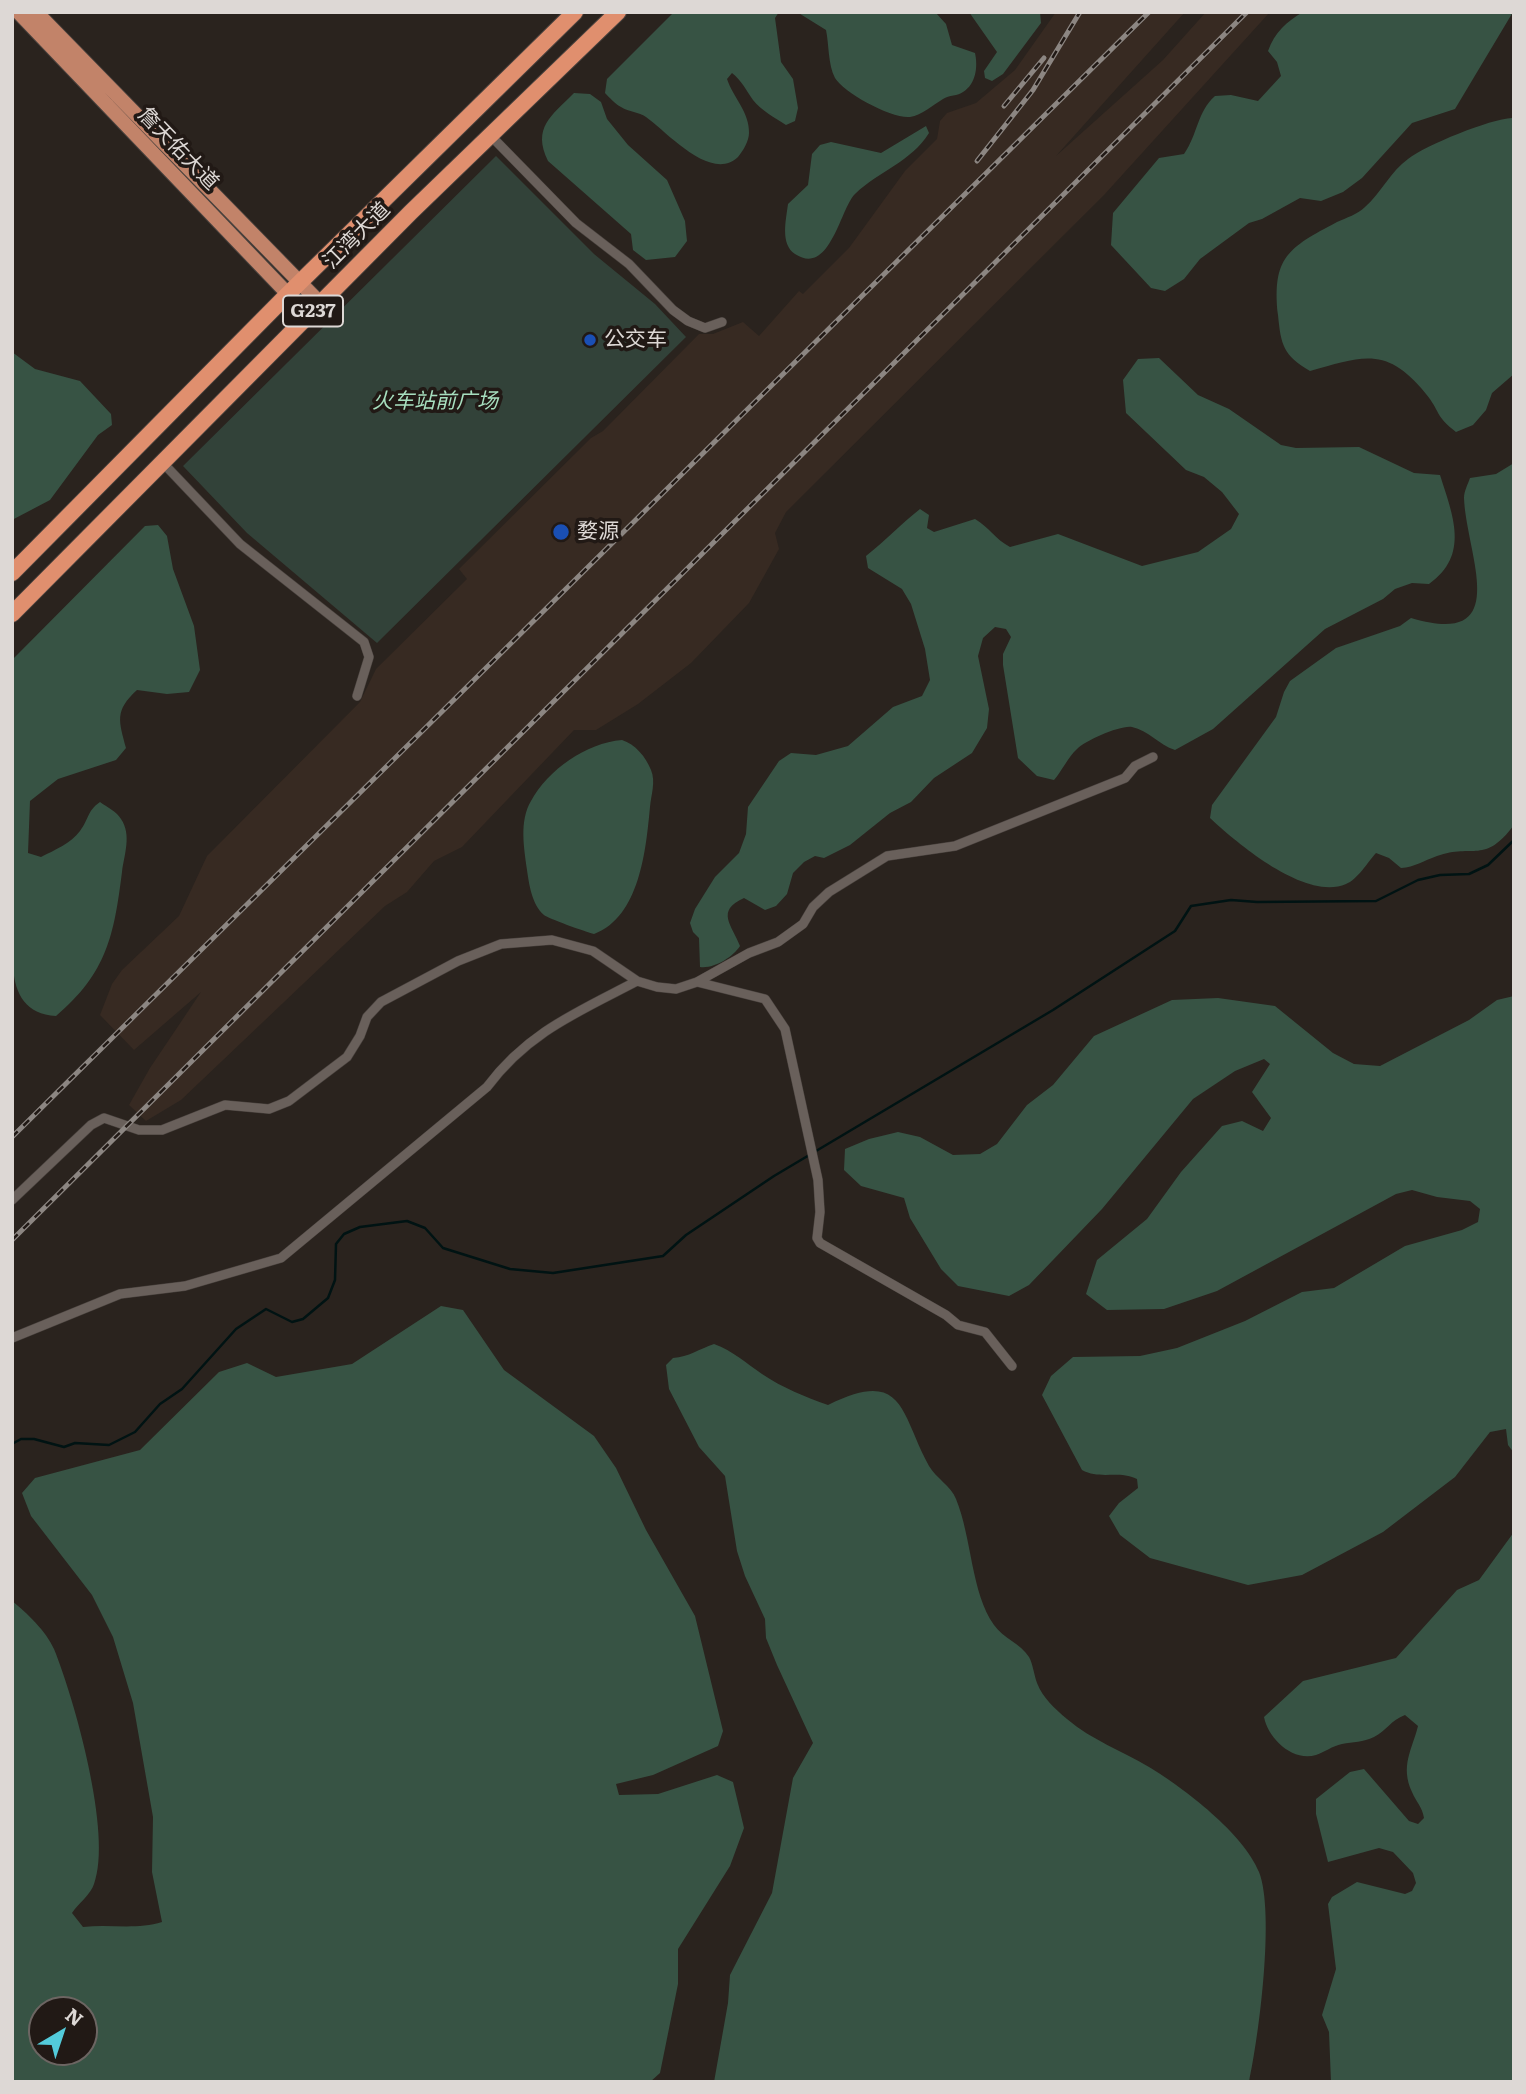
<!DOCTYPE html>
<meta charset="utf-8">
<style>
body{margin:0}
#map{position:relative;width:1526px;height:2094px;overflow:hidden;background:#2a231e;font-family:Literata,serif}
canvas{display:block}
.frame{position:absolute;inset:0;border:14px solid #ddd8d5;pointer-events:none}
.north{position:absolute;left:28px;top:1996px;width:70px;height:70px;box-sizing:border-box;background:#211915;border:2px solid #6c6562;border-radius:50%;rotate:39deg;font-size:19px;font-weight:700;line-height:28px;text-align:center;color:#ddd8d5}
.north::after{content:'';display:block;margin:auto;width:24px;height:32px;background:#53cbda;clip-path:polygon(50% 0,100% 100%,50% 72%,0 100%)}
</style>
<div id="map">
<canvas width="1526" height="2094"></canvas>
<div class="frame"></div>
<div class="north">N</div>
</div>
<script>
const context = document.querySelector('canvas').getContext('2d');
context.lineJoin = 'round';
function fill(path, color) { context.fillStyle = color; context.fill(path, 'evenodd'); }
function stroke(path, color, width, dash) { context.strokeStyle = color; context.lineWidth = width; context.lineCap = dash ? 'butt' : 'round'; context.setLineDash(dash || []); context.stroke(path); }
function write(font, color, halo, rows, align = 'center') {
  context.font = font + ' Literata,"Noto Sans SC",serif'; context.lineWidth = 7; context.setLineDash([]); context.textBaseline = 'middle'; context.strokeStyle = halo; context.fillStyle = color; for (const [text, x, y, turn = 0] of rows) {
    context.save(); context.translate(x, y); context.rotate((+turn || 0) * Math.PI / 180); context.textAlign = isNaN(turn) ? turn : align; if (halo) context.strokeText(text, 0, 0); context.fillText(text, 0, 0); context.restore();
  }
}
fill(new Path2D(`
 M 1056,12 L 1185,12 L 1056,156 L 1163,60 L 1206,12 L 1270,12 L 1104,195 L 786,512 L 775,533 L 779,549 L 749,603 L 691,663 L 638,704 L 596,730 L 574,730 L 462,847 L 434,861 L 407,892 L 385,906 L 181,1100 L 146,1121 L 129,1105 L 150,1068 L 201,992 L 134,1050 L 100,1015 L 112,984 L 122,970 L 179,916 L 207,856 L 360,702 L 376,669 L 467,579 L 459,569 L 591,438 L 603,431 L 699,334 L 713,334 L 743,322 L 759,336 L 799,291 L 803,294 L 849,248 L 905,171 L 937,139 L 940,121 L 947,113 L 976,103 L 1015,70 Z`), '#372a22');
fill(new Path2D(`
 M 496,156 L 594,254 L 655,304 L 686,337 L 377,643 L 247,533 L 183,466 Z`), '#324239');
fill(new Path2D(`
 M 674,12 L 779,12 L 775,18 L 781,62 L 793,79 L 798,108 L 795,121 L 786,125 C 775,118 761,110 753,100 C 746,90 742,81 732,73 L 727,79 C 733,97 750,113 749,133 C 749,141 743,151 738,157 C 711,183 666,131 646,117 C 639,112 629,112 621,107 C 615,104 610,98 605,93 L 607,79 Z
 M 797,12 L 936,13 L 946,24 L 952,45 L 975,53 C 978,67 976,84 963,92 C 958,96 949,95 943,99 C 933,105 922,115 910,117 C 892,119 844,93 835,78 C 828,65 829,44 826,30 Z
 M 969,12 L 1040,12 L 1041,23 L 1003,74 L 992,81 L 985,78 L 984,71 L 997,52 Z
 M 1303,12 L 1513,12 L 1455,109 L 1412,123 L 1362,178 L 1343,192 L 1321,201 L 1300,198 L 1262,219 L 1249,223 L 1200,259 L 1184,279 L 1165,291 L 1151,288 L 1111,245 L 1113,213 L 1159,158 L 1184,154 C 1198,134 1197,112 1215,96 L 1231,95 L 1258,101 L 1281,76 L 1277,62 L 1268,51 C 1275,32 1286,22 1303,12 Z
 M 574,93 L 590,94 L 601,102 L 607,119 L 628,145 L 667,180 L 685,221 L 687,241 L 675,257 L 646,260 L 633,250 L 631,234 L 548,161 C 532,128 551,116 574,93 Z
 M 1512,118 L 1514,374 L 1492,393 L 1486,410 L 1473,425 L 1456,432 C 1435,416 1440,411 1426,394 C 1387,346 1364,356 1310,371 C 1283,355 1281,345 1278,315 C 1272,257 1288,248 1337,222 C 1346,218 1358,214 1365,207 C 1381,193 1391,171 1408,159 C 1426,145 1490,119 1512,118 Z
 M 926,126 L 929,133 C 911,162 879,171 855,194 C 840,209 830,277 795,254 C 780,244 786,220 788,204 L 808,185 L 812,154 L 820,145 L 831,142 L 881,153 Z
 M 12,352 L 35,369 L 80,381 L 111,414 L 112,425 L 98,435 L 50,500 L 12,520 Z
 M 1159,358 L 1198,395 L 1229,409 L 1281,445 L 1296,448 L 1359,447 L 1414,473 L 1440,475 C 1453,516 1470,555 1429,584 L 1412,583 L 1395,589 L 1383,599 L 1325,629 L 1213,729 L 1175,750 C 1159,745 1148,730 1132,727 C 1120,725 1085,741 1077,749 C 1068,757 1062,771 1054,780 L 1037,776 L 1018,758 L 1003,665 L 1003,654 L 1011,637 L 1006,629 L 995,627 L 983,638 L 978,656 L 989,709 L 987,728 L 972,753 L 934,778 L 911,802 L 890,813 L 850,845 L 824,858 L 815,856 L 804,862 L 793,873 L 787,894 L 776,906 L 765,910 L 744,898 C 715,911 732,925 740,946 C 733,957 714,969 700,967 L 699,938 L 693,932 L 690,923 L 695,909 L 715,877 L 739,853 L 746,834 L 748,807 L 779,761 L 791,753 L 816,755 L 848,746 L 893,707 L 922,696 L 930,680 L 925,649 L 911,604 L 902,589 L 868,568 L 866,556 C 885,541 901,524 920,509 L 929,515 L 927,528 L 934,532 L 975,519 C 989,527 995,539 1010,547 L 1058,534 L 1142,566 L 1198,552 L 1231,529 L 1239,514 L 1222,492 L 1204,477 L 1186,470 L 1126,413 L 1123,380 L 1138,359 Z
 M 1514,463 L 1514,825 C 1484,865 1474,843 1437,856 C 1423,861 1415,867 1401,868 L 1389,858 L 1376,853 C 1368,862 1357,880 1346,884 C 1306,901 1239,845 1210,818 L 1212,805 L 1276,717 L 1284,692 L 1290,681 L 1336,648 L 1400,626 L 1411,618 C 1515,649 1466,554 1464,498 C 1464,491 1468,484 1470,478 L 1496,474 Z
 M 158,525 L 167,536 L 173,569 L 194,626 L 200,670 L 189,692 L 167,694 L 137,690 C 114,711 119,721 126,748 L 116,760 L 58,779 L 30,801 L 28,853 L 41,857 C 55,850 71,843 80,831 C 89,819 87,811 100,802 C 107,807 117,812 121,819 C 132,835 124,855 122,872 C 114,935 107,973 56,1016 C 26,1014 15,995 13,967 L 12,660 L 145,526 Z
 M 622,740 C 635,744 646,757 651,770 C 656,782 651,795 650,807 C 646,849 640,917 594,934 C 586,932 547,918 544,915 C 532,905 529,884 527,870 C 524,848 519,821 531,801 C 548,770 586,743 622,740 Z
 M 1514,996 L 1514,1453 L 1508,1445 L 1506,1429 L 1490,1432 L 1455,1477 L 1383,1532 L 1302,1575 L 1248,1585 L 1150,1558 L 1120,1535 L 1109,1516 L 1119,1503 L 1138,1488 L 1137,1479 C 1118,1470 1100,1480 1082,1470 L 1042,1395 L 1051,1376 L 1073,1357 L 1140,1356 L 1177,1348 L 1245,1321 L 1302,1292 L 1334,1288 L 1405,1246 L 1462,1230 L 1478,1222 L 1480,1209 L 1470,1201 L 1437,1197 L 1412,1190 L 1396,1194 L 1217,1291 L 1164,1309 L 1107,1310 L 1086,1294 L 1097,1260 L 1147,1219 L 1181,1172 L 1222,1126 L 1242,1121 L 1263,1131 L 1271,1118 L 1252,1092 L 1270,1064 L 1264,1059 L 1235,1071 L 1193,1099 L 1102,1209 L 1029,1285 L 1009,1296 L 958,1286 L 941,1269 L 910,1218 L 904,1198 L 861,1186 L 844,1170 L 845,1149 L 869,1139 L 898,1132 L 920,1137 L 953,1155 L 980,1154 L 997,1144 L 1027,1105 L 1053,1085 L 1094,1036 L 1172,1000 L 1218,998 L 1275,1006 L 1333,1053 L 1354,1064 L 1380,1066 L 1469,1020 L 1497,1000 Z
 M 441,1306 L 463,1310 L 504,1370 L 594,1436 L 616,1468 L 646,1530 L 695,1616 L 723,1731 L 718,1746 L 653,1775 L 616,1784 L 619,1795 L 658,1794 L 717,1775 L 733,1782 L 744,1828 L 730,1866 L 678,1949 L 678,1984 L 660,2073 L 650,2082 L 12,2082 L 12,1601 C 27,1613 46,1631 54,1649 C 74,1698 113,1835 94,1884 C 91,1894 78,1904 72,1913 L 83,1927 C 110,1924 137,1930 162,1922 L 152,1872 L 153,1817 L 133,1703 L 113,1637 L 92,1595 L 31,1516 L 22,1493 L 35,1478 L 140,1450 L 219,1372 L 247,1363 L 276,1377 L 352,1364 ZM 42,2010 L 84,2010 L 84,2052 L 42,2052 Z
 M 714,1344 C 733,1351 746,1363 762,1374 C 783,1388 805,1397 828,1405 C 905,1367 900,1413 929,1466 C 936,1478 951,1486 956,1499 C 972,1538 971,1593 994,1625 C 1003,1638 1021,1644 1029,1657 C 1033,1664 1034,1675 1037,1683 C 1043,1698 1054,1708 1067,1719 C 1093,1741 1121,1750 1149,1767 C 1184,1788 1244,1834 1259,1872 C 1275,1913 1259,2036 1249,2082 L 714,2082 L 728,2003 L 730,1975 L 772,1893 L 793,1778 L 813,1743 L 777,1665 L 766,1638 L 765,1619 L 745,1576 L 737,1551 L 725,1476 L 699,1447 L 669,1389 L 666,1365 L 673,1358 C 689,1357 699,1349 714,1344 Z
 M 1514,1532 L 1514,2082 L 1331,2082 L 1329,2032 L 1322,2015 L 1336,1969 L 1328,1904 L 1332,1897 L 1357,1882 L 1405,1894 L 1412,1891 L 1416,1883 L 1413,1873 L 1393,1852 L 1379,1848 L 1328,1862 L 1316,1814 L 1316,1799 L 1350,1772 L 1364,1769 L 1409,1821 L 1418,1824 L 1424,1818 C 1422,1806 1416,1802 1412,1792 C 1400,1766 1412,1750 1418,1726 L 1405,1715 C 1391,1720 1386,1731 1374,1737 C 1363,1742 1353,1742 1342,1744 C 1332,1746 1325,1752 1316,1755 C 1292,1762 1268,1738 1264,1717 L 1303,1681 L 1396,1658 L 1457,1590 L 1479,1580 Z`), '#375344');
stroke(new Path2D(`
 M 12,1444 L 21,1439 L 34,1439 L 64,1447 L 75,1443 L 109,1445 L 135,1432 L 160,1404 L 182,1389 L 236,1329 L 266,1309 L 292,1322 L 303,1319 L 328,1298 L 335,1280 L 336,1244 L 344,1234 L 360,1227 L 407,1221 L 425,1228 L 443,1248 L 510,1269 L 553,1273 L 663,1256 L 686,1235 L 774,1176 L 1053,1010 L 1175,931 L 1191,906 L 1231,900 L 1257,902 L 1376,901 L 1418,880 L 1440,875 L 1469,874 L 1488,865 L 1514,840`), '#001313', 2.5);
const minor = new Path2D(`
 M 491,136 L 576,223 L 629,264 L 673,310 L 688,321 L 705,328 L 722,322
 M 164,464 L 240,544 L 364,642 L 369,657 L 357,696
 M 697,982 L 749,953 L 778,942 L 803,924 L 813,907 L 829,892 L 887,856 L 955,846 L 1125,778 L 1135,766 L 1153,757
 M 12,1200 L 91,1125 L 104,1118 L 139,1130 L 162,1130 L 225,1105 L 269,1109 L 289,1101 L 347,1057 L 360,1036 L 367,1017 L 381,1002 L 458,961 L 501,944 L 552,940 L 593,951 L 637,981 L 657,987 L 676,989 L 697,982 L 765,999 L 785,1029 L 818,1180 L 820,1212 L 817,1238 L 820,1243 L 946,1315 L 958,1325 L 985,1332 L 1012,1366
 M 12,1338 L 120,1294 L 185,1286 L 281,1258 L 487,1087 C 528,1032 578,1012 637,981`);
const primary = new Path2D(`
 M 18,12 L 308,315
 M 36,12 L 320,303`);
const trunk = new Path2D(`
 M 12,573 L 288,294 L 575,12
 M 12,614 L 411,212 L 618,12`);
stroke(minor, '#48413d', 10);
stroke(primary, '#48413d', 16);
stroke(trunk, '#48413d', 18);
stroke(minor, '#69605b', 9);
stroke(primary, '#c28369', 14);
stroke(trunk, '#e08f6e', 16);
const rail = new Path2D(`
 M 1004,106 L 1044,58
 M 977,161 L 1033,90 L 1080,12
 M 12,1137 L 1149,12
 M 12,1240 L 1247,12`);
stroke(rail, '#8c8682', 5);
stroke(rail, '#211915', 2.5, [8]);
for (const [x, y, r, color] of [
 [590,340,7,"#1a4fb4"],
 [561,532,9,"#1a4fb4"]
]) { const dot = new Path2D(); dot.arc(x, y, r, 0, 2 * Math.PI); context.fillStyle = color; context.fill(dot); stroke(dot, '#211915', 2.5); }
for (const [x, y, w] of [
 [313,311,60]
]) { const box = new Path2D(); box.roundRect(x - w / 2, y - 15.5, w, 31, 5); context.fillStyle = '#211915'; context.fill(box); stroke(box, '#ddd8d5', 2); }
write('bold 19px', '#ddd8d5', null, [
 ["G237",313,311]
]);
write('21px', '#ddd8d5', '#211915', [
 ["詹天佑大道",178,149,46],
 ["江湾大道",357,236,-45]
]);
write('21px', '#ddd8d5', '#211915', [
 ["公交车",604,340],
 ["婺源",577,532]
], 'left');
write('italic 21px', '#a7dfbf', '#211915', [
 ["火车站前广场",435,402]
]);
</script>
